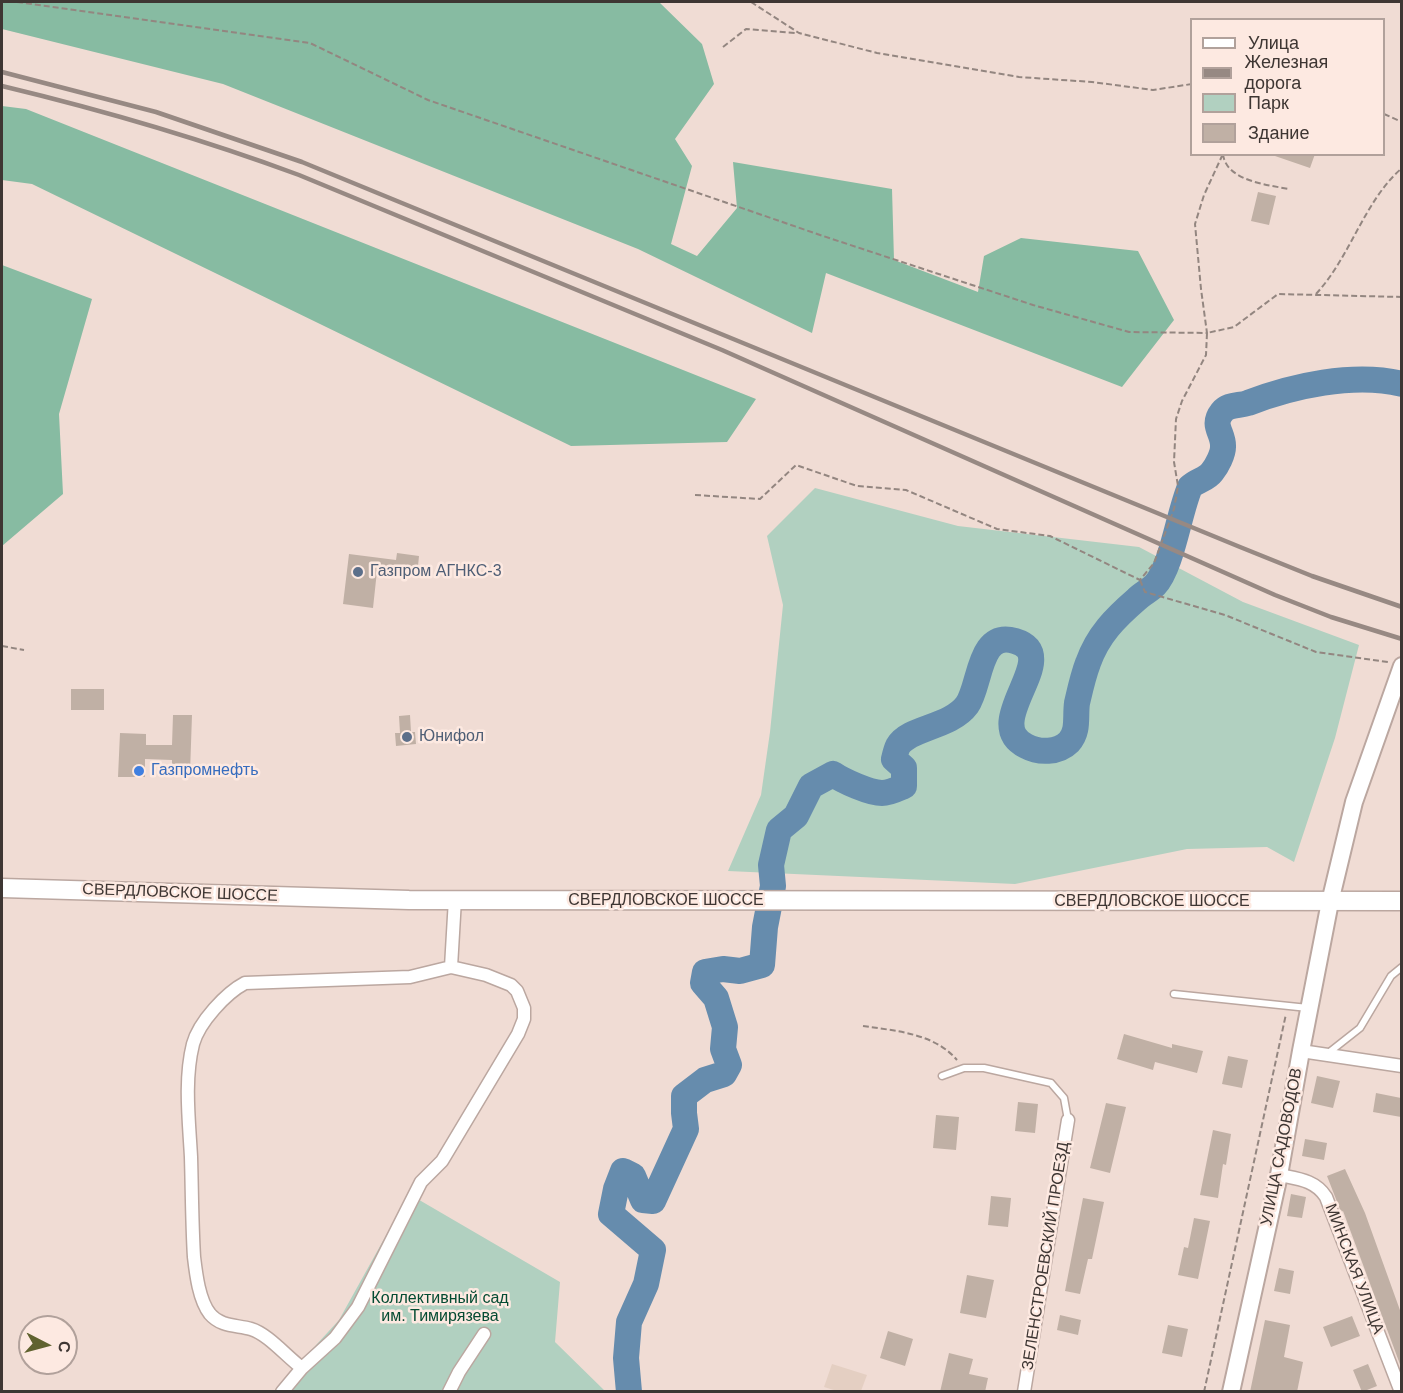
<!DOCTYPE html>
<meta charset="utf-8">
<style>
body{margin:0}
#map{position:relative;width:1403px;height:1393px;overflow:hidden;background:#f0dcd4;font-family:Helvetica,sans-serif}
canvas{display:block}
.frame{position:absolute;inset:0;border:3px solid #3e3633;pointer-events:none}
.legend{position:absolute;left:1190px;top:18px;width:195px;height:138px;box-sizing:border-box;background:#fde9e1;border:2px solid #b1a19b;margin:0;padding:8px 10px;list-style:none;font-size:18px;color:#3e3633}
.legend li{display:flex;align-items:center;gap:12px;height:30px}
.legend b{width:30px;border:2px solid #b1a19b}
.north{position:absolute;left:18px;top:1315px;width:60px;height:60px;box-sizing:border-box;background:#fde9e1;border:2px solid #b1a19b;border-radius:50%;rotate:96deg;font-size:16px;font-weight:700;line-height:24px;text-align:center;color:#3e3633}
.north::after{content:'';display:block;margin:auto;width:21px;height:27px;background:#60622f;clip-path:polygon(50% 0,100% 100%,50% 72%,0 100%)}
</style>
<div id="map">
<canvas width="1403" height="1393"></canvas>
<div class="frame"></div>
<ul class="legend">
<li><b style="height:8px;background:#fff"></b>Улица</li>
<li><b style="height:8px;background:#978983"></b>Железная дорога</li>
<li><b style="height:16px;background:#b1d0c0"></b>Парк</li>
<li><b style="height:16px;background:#c0b0a5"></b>Здание</li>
</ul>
<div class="north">С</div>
</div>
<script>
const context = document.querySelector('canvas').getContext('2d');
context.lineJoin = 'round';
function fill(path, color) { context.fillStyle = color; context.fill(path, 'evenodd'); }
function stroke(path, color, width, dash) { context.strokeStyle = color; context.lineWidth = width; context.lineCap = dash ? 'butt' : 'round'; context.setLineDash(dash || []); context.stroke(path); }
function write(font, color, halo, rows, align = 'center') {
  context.font = font + ' Helvetica,sans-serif'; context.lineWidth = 5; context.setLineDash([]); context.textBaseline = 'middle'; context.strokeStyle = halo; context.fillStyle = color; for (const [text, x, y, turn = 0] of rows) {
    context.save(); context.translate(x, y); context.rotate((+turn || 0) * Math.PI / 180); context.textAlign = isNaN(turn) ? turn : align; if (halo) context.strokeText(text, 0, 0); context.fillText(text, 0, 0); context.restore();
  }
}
fill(new Path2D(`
 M 832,1364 L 867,1375 L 861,1391 L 837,1391 L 824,1387 Z`), '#e4cfc2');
fill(new Path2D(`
 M 815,488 L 958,526 L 1139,547 L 1243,602 L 1359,645 L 1335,738 L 1294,862 L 1267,847 L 1187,849 L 1015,884 L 728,871 L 761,795 L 770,732 L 783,605 L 767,536 Z
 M 409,1194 L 560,1282 L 555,1342 L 605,1391 L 273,1392 L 339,1320 Z`), '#b1d0c0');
fill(new Path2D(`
 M 2,2 L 659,2 L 702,44 L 714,84 L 675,139 L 692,166 L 671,244 L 697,256 L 737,208 L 733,162 L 892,189 L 894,260 L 978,292 L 984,256 L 1021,238 L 1138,251 L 1174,320 L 1122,387 L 826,273 L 812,333 L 638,249 L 223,84 L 2,29 Z
 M 2,106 L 26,109 L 756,399 L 727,442 L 571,446 L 32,184 L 2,180 Z
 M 2,265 L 92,299 L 59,414 L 63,494 L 2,546 Z`), '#87bba2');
stroke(new Path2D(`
 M 629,1392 L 626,1358 L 629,1322 L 646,1284 L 653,1250 L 611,1214 L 616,1189 L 623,1171 L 633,1176 L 643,1200 L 653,1201 L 686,1129 L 684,1113 L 684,1096 L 705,1080 L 724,1074 L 729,1065 L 723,1049 L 725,1027 L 716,998 L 703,983 L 705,972 L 723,969 L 740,971 L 762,965 L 765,927 L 773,886 L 771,865 L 779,830 L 796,816 L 811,786 L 833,774 C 843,781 870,793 882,793 C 890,793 897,789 904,786 L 904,768 L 894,759 C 895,755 896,750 898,746 C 909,727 950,728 967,705 C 981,685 978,630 1015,641 C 1065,656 979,722 1026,746 C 1039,753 1058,753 1069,742 C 1079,731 1075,717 1077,703 C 1080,690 1083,676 1088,663 C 1098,635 1115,618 1137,599 C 1142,594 1150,590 1155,585 C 1172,567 1179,512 1190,487 C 1197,480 1206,480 1212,472 C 1217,466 1223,454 1223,447 C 1224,433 1211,426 1222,412 C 1228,404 1239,406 1248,403 C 1292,386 1354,372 1402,384`), '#668cad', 26);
fill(new Path2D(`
 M 1275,154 L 1315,154 L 1310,168 L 1275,156 Z
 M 1258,192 L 1276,196 L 1269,225 L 1251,221 Z
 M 397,553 L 419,556 L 417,576 L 377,571 L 373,608 L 343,604 L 349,554 L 396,560 Z
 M 71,689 L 104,689 L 104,710 L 71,710 Z
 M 173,715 L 192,715 L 190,773 L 172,773 L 172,760 L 145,759 L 145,777 L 118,777 L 120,733 L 146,734 L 146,745 L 172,745 Z
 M 410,715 L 411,732 L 415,732 L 416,744 L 396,746 L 395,733 L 400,733 L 399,716 Z
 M 1124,1034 L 1172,1048 L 1172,1044 L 1203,1051 L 1197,1073 L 1155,1062 L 1153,1070 L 1117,1059 Z
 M 1228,1056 L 1248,1060 L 1242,1088 L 1222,1084 Z
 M 1317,1076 L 1340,1081 L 1333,1108 L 1311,1103 Z
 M 1376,1093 L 1401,1098 L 1401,1117 L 1373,1112 Z
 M 1018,1102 L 1038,1104 L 1035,1133 L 1015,1131 Z
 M 1106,1103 L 1126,1107 L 1110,1173 L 1090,1168 Z
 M 936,1115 L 959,1117 L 956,1150 L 933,1148 Z
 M 1213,1130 L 1231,1134 L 1226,1165 L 1223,1164 L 1218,1198 L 1200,1195 Z
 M 1305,1139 L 1327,1143 L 1324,1160 L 1302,1156 Z
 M 1345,1169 L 1365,1213 L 1401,1313 L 1401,1367 L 1343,1211 L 1341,1212 L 1327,1176 Z
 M 1291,1194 L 1306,1197 L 1302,1218 L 1287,1216 Z
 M 991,1196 L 1011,1198 L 1008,1227 L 988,1225 Z
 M 1083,1198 L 1104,1202 L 1092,1259 L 1088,1259 L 1080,1294 L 1065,1291 Z
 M 1194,1218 L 1210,1221 L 1198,1279 L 1178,1275 L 1184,1247 L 1188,1248 Z
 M 1279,1268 L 1294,1271 L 1290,1294 L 1274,1291 Z
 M 967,1275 L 994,1280 L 986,1318 L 960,1313 Z
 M 1060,1315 L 1081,1320 L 1078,1335 L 1057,1330 Z
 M 1352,1316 L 1360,1336 L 1331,1347 L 1323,1327 Z
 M 1265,1320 L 1290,1325 L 1284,1357 L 1303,1362 L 1297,1392 L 1250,1392 Z
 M 1168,1325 L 1188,1329 L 1182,1357 L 1162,1353 Z
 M 888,1331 L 913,1339 L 905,1366 L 880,1358 Z
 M 949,1353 L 973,1359 L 969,1374 L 988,1378 L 985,1392 L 940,1392 Z
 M 1368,1364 L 1377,1386 L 1362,1392 L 1353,1370 Z`), '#c0b0a5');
const service = new Path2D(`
 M 1174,994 L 1308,1008
 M 1327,1054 L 1360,1028 L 1391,976 L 1402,967
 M 942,1076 L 964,1068 L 984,1068 L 1051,1083 L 1064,1098 L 1068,1120`);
const minor = new Path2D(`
 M 1301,1051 L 1402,1066
 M 1279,1175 C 1298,1179 1315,1180 1326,1197 L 1401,1392
 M 302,1368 C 287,1357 268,1334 251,1329 C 237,1325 221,1327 210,1314 C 199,1300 196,1274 194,1257 C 192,1224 192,1191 191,1157 C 189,1120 184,1080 193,1044 C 199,1022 226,993 245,983 L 410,977 L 451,967
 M 282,1392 L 302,1368 L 335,1338 L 358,1307 L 421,1182 L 442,1161 L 518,1034 L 524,1019 L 524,1008 L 517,991 L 511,985 L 486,975 L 451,967 L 455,899
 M 449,1392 L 459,1372 L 484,1334
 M 1024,1392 L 1068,1120`);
const secondary = new Path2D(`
 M 1231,1392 L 1279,1175 L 1301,1051 L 1330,902 L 1354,802 L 1402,666`);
const primary = new Path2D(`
 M 2,888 L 409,900 L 1402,901`);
stroke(service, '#bba7a0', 9);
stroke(minor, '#bba7a0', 15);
stroke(secondary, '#bba7a0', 20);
stroke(primary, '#bba7a0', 21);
stroke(new Path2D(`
 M 17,2 L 310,43 L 428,100 L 823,236 L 1033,305 L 1129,332 L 1207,333 L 1201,289 L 1195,224 L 1204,195 L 1222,156
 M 751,2 L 799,33 L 877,53 L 1019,77 L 1092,82 L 1153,90 L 1192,84
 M 723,47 L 746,29 L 796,33
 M 1384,114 L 1402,122
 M 1223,154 C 1226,181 1268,185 1289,189
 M 1316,294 C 1351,256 1364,201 1402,168
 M 695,495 L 760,499 L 796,465 L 857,486 L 906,490 L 997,529 L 1050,536 L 1140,580 L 1154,563 L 1174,509 L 1178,486 L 1174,462 L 1176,419 L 1182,401 L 1206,355 L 1207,333 L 1234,327 L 1278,294 L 1402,297
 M 1140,580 L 1145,592 L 1225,615 L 1316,652 L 1388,662
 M 2,646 L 24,650
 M 863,1026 C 896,1031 934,1033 957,1060
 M 1204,1392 L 1286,1014`), '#938680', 2, [6, 3]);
stroke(service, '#fff', 6);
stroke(minor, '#fff', 12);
stroke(secondary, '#fff', 16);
stroke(primary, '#fff', 18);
stroke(new Path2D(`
 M 2,72 L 156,112 L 302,162 L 1240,547 L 1312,576 L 1402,607
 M 2,86 C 102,110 202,139 299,175 L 722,350 L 1275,595 L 1331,617 L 1402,639`), '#978983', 4.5);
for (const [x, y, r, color] of [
 [358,572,6,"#5c6f8a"],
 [407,737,6,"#5c6f8a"],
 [139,771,6,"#3f7fe0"]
]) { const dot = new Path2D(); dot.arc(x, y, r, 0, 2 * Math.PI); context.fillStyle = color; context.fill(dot); stroke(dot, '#fde9e1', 2); }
write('16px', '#4e5e75', '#fde9e1', [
 ["Газпром АГНКС-3",370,572],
 ["Юнифол",419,737]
], 'left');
write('16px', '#366cbe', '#fde9e1', [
 ["Газпромнефть",151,771]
], 'left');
write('16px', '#3e3633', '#fde9e1', [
 ["СВЕРДЛОВСКОЕ ШОССЕ",180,893,2],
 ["СВЕРДЛОВСКОЕ ШОССЕ",666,901],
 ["СВЕРДЛОВСКОЕ ШОССЕ",1152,902],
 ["УЛИЦА САДОВОДОВ",1282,1147,-79],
 ["ЗЕЛЕНСТРОЕВСКИЙ ПРОЕЗД",1046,1256,-81],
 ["МИНСКАЯ УЛИЦА",1354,1269,69]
]);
write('16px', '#044b32', '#fde9e1', [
 ["Коллективный сад",440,1299],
 ["им. Тимирязева",440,1317]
]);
</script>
